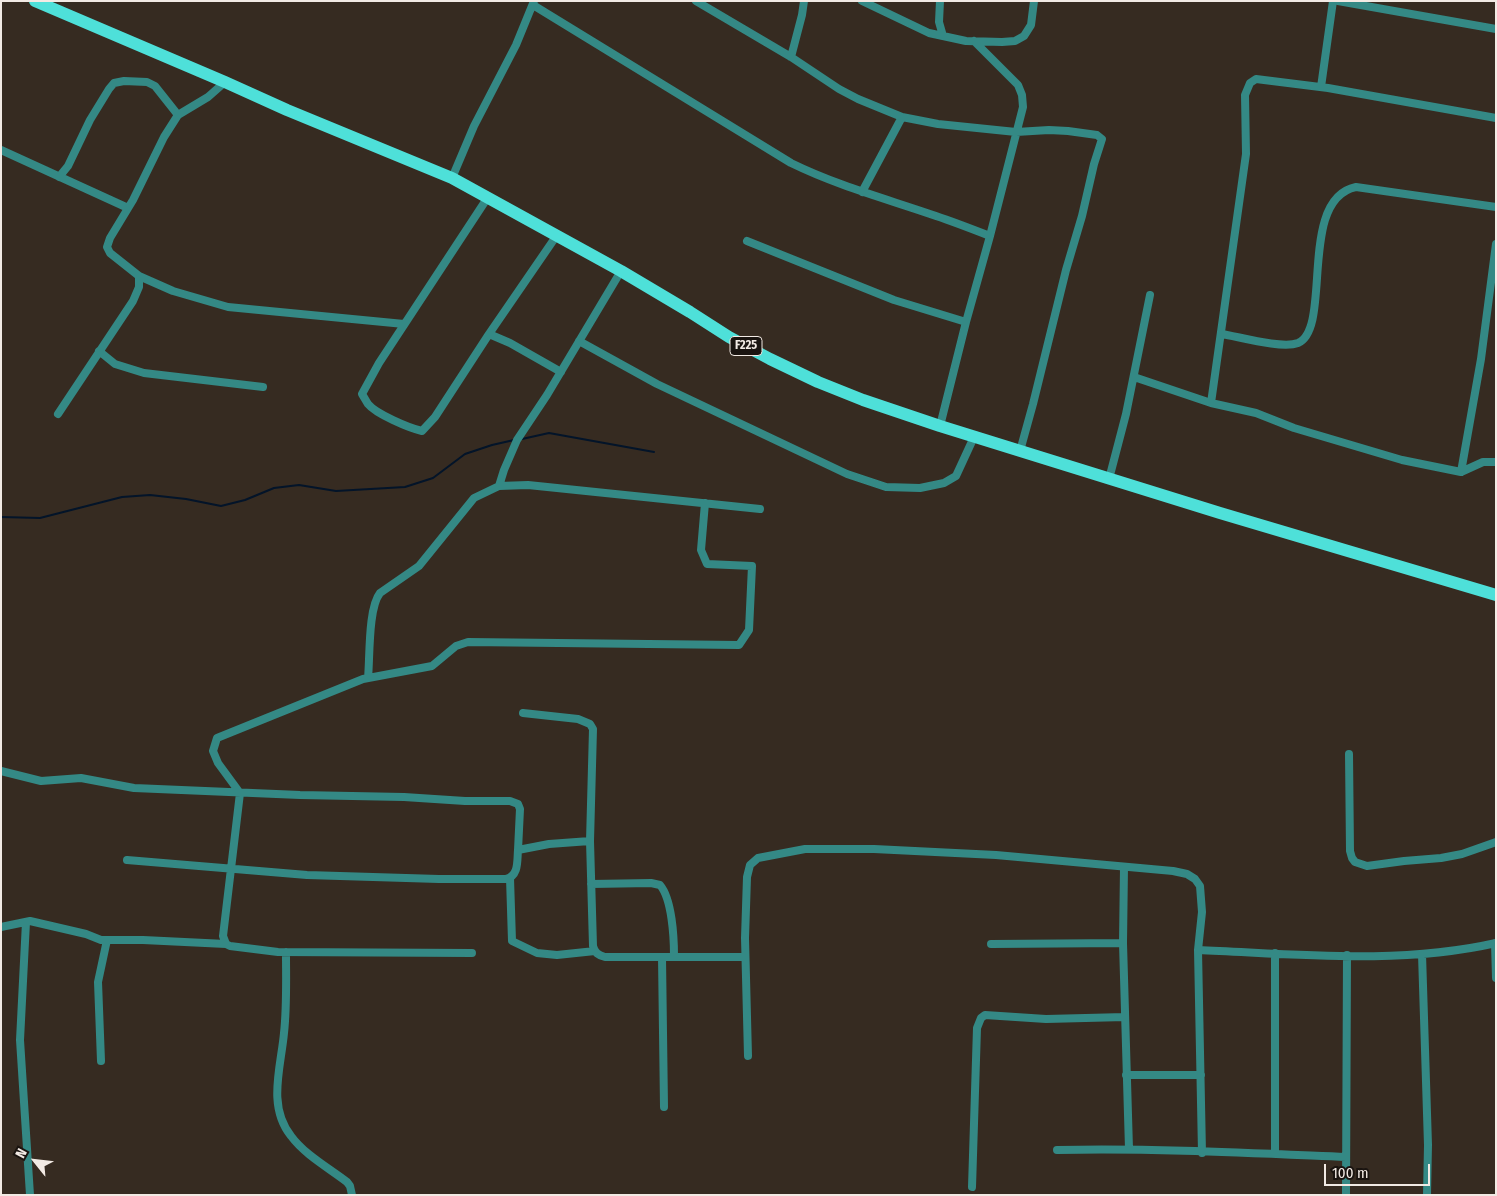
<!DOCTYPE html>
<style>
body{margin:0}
#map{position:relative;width:1497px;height:1196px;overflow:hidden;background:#362b21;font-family:"Fira Sans Condensed",sans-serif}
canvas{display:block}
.frame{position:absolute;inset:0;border:2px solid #f2eae4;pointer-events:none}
.north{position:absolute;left:10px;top:1136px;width:50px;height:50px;-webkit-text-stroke:4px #1a1410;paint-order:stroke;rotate:299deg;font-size:14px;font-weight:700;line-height:20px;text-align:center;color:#f2eae4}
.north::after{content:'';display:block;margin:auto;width:18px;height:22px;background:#f2eae4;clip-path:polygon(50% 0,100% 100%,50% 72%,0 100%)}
.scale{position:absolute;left:1324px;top:1164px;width:106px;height:22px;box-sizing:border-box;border:2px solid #f2eae4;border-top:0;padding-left:6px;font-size:15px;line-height:18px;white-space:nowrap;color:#f2eae4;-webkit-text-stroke:4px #1a1410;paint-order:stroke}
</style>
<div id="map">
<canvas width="1497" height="1196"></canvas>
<div class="frame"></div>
<div class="north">N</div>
<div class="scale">100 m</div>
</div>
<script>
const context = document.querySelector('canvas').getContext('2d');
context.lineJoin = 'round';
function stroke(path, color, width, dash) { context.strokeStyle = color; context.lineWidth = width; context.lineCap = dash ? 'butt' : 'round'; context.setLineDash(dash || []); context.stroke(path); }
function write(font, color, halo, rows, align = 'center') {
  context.font = font + ' "Fira Sans Condensed",sans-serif'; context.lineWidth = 4; context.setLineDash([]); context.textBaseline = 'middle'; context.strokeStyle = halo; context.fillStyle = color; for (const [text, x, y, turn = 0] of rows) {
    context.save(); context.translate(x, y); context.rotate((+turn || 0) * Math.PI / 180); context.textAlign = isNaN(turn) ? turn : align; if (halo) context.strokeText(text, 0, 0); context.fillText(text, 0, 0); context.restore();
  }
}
stroke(new Path2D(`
 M 522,439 L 549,433 L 654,452
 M 1,517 L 40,518 L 122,497 L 150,495 L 186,499 L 221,506 L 245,500 L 274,488 L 299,485 L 336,491 L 405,487 L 433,478 L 465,454 L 492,445 L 514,440`), '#031429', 2);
stroke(new Path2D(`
 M 696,1 L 791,57 L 839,89 L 858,99 L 902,117 L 938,124 L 1016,132 L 1049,130 L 1068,131 L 1097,135 L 1102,139 L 1094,164 L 1082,216 L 1066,270 L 1033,404 L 1020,451
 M 862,1 L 929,33 L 966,41 L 1002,42 L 1015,41 L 1024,36 L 1031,25 L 1034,1
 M 940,1 L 939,22 L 943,36
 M 1338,1 L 1496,29
 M 533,5 L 791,163 C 838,186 887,199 936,216 C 954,222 972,229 990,236
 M 791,57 L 802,15 L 804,1
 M 1321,87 L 1333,1
 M 1,150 L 128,208
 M 59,177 L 68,166 L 90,120 L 109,89 L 114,83 L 124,81 L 147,82 L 155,86 L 178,115
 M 452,178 L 474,126 L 516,45 L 534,1
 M 862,192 L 902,117
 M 488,197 L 379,363 L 362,394 C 364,397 366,401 368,404 C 376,414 409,428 422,431 L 435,417 L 489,334 L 557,235
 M 747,241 L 894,300 L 966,322
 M 139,276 L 173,291 L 228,307 L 404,324
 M 489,334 L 510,343 L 561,372
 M 1222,334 C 1240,337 1282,349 1298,343 C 1333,328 1297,199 1356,187 L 1496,207
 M 579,341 L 657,384 L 847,474 L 886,487 L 920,488 L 944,483 L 956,476 L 974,437
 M 99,351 L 115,364 L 144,373 L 263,387
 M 1134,377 L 1211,403 L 1256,413 L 1294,428 L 1402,460 L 1461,472 L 1483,462 L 1496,462
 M 1211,403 L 1246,154 L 1245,95 L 1250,83 L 1256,79 L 1328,88 L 1496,118
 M 58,414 L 133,301 L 139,287 L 139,276 L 110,253 L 107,247 L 110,238 L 133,200 L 164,137 L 178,115 L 208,97 L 225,82
 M 940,426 L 966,322 L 990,236 L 1023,107 L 1022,95 L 1018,85 L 974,41
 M 1461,472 L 1481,359 L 1496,244
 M 1109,479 L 1126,414 L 1150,295
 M 499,486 L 504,470 L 517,440 L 547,395 L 621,271
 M 368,678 C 370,658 368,608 380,593 L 419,566 L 474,498 L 499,486 L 528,485 L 760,509
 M 523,713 L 578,719 L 590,724 L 593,729 L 590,841 L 593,946 C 595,953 598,955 605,957 L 745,957
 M 1349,754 L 1350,851 L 1352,858 L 1355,862 L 1367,866 L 1404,861 L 1441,858 L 1462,854 L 1496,842
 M 1,771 L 41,781 L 81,778 L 134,788 L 300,795 L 404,797 L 465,801 L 510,801 L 518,804 L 520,809 L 518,850
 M 127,860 L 307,875 L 439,879 L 506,879 C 519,876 517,861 518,850 L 549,844 L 590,841
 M 1124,867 L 1123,943 L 1129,1149
 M 510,878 L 512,941 L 537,953 L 557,955 L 595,951
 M 591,884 L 651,883 L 660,885 C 672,899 674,937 674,956
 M 26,922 L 20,1040 L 30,1195
 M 1,927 L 30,921 L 86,934 L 101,940 L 143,940 L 226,944
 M 1495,943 L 1496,978
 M 991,944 L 1123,943
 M 1198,950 C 1297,954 1399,965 1496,943
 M 286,952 C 286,979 287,1006 284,1033 C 281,1067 267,1106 291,1136 C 305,1155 329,1168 347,1182 L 350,1186 L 352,1195
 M 472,953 L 278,952 L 230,946 L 226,944 L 223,936 L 240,793 L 218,763 L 213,751 L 217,738 L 363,679 L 432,666 L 456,646 L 468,642 L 739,645 L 749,630 L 752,566 L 707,564 L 701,550 L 705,503
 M 1275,953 L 1275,1154
 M 1422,954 L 1428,1145 L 1427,1195
 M 662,957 L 664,1107
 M 748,1056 L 745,938 L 747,877 L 750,865 L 758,858 L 805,849 L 874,849 L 996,855 L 1173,871 L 1187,874 L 1195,879 L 1200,886 L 1202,912 L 1198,950 L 1202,1153
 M 101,1061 L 98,982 L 107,940
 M 1126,1075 L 1201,1075
 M 1057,1150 C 1153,1148 1250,1153 1346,1157
 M 972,1187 L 977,1028 L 981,1018 L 985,1015 L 1046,1019 L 1125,1017
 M 1346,1195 L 1347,955`), '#348985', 8);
stroke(new Path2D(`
 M 35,1 L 225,82 L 287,110 L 452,178 L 621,271 L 690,312 L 729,337 L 770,359 L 818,382 L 863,400 L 940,426 L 1220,513 L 1496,595`), '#4ee0d9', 12);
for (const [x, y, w] of [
 [746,346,32]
]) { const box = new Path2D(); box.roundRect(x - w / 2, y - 9.5, w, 19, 4); context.fillStyle = '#1a1410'; context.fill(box); stroke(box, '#f2eae4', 1); }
write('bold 12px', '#f2eae4', null, [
 ["F225",746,346]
]);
</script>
